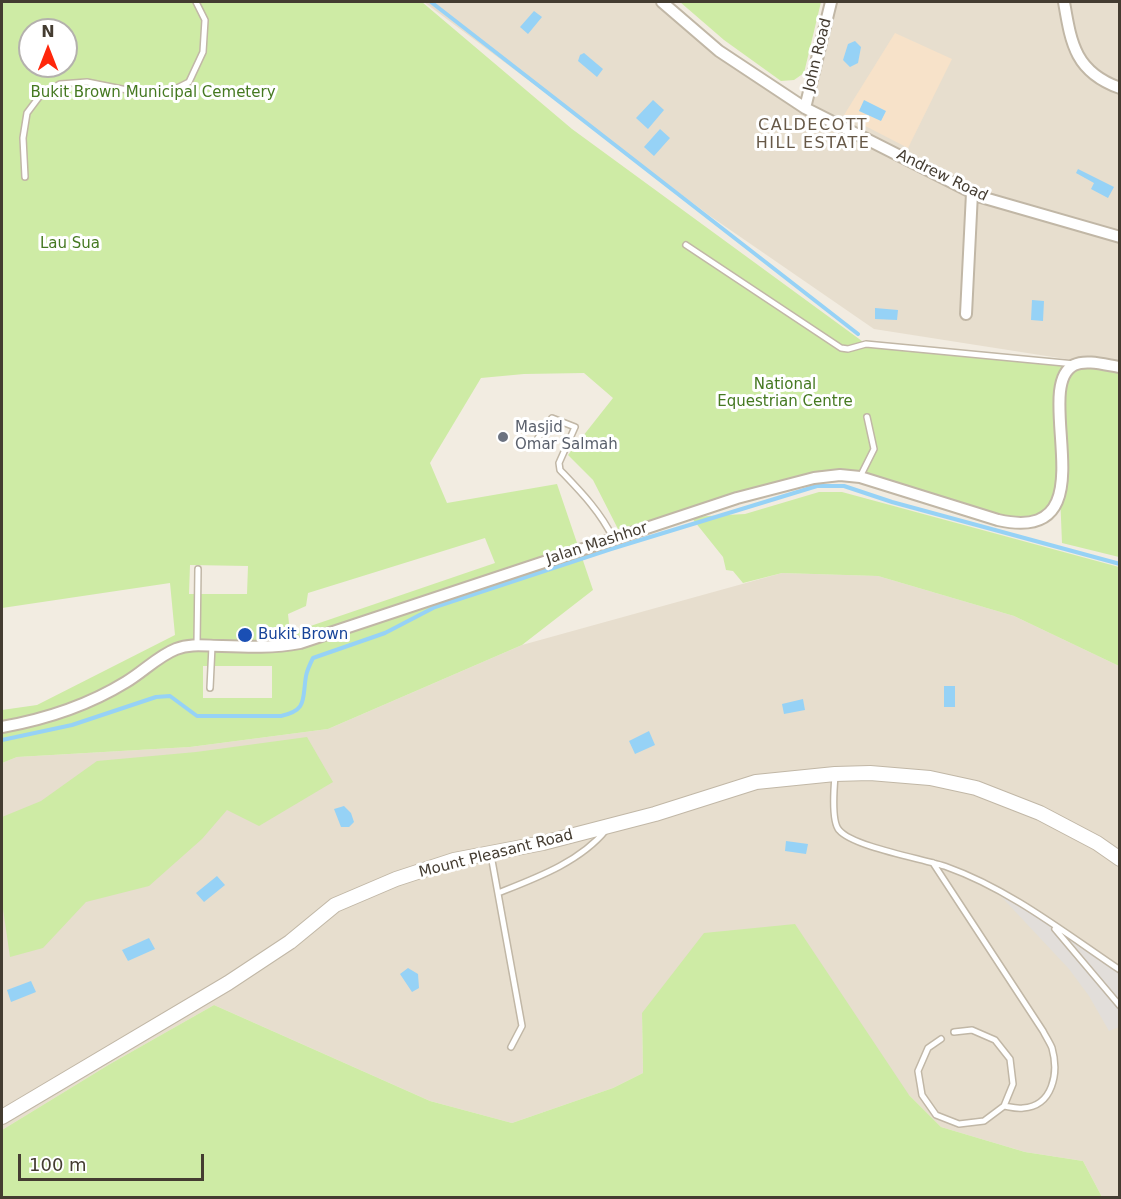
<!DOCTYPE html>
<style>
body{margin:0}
#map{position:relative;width:1121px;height:1199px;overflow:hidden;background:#f2ece1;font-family:"DejaVu Sans",sans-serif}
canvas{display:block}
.frame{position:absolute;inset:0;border:3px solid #443c31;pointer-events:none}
.north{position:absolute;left:18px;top:18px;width:60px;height:60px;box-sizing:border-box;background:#fff;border:2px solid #b4b1ad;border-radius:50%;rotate:0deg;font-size:16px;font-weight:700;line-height:24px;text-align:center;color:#443c31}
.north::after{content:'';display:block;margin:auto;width:21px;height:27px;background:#ff270b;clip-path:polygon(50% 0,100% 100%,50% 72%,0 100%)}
.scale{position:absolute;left:18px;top:1154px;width:186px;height:27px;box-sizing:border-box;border:3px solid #443c31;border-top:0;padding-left:8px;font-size:18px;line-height:21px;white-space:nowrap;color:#443c31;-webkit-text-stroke:4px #fff;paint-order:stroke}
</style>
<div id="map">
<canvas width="1121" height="1199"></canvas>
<div class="frame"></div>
<div class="north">N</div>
<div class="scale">100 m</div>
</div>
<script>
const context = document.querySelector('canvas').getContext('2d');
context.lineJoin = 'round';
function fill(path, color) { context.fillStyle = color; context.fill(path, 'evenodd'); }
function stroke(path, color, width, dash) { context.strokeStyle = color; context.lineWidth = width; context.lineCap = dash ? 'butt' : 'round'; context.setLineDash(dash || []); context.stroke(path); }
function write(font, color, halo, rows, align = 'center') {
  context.font = font + ' "DejaVu Sans",sans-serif'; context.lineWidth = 6; context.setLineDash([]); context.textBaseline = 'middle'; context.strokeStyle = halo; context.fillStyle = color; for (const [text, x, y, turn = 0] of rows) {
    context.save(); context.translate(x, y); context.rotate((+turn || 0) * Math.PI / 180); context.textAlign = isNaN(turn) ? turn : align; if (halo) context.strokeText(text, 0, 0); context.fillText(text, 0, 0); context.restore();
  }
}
fill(new Path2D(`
 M 424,2 L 654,2 L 711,51 L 801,112 L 810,104 L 836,2 L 1119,2 L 1119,362 L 1086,358 L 1072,360 L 874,329 L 710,216 Z
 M 782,573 L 878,576 L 1014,616 L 1119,666 L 1119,1197 L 1102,1197 L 1083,1161 L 1025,1152 L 941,1127 L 909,1095 L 642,1013 L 643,1073 L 613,1088 L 512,1123 L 430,1101 L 214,1005 L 110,1064 L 2,1130 L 2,763 L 17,757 L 190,747 L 328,729 L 522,645 Z`), '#e7dece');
fill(new Path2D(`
 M 895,33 L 952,59 L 908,148 L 844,115 Z`), '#f7e2c9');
fill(new Path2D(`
 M 2,2 L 422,2 L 572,129 L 866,344 L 1119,367 L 1119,557 L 1062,543 L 1060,494 L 1053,507 L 1022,522 L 838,476 L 680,516 L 618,529 L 593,480 L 568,455 L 613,398 L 584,373 L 524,374 L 481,378 L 430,463 L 447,503 L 557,484 L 593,590 L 522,645 L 328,729 L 190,747 L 17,757 L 2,763 L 2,710 L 37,705 L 175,635 L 170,583 L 2,608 ZM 30,30 L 66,30 L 66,66 L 30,66 ZM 485,538 L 495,563 L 290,633 L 288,614 L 306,606 L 308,593 ZM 190,565 L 248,566 L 247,594 L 189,594 ZM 203,666 L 272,666 L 272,698 L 203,698 Z
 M 680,2 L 821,2 L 804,73 L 794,80 L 781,81 L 724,40 Z
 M 819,492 L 842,492 L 1119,567 L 1119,666 L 1014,616 L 878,576 L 782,573 L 743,583 L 733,571 L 726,570 L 723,557 L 691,517 L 745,514 Z
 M 307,737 L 333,782 L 259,826 L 227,810 L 202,839 L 149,886 L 86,902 L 43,948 L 10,957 L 2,902 L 2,817 L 41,801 L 97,761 L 196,752 Z
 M 795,924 L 909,1095 L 941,1127 L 1025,1152 L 1083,1161 L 1102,1197 L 2,1197 L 2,1130 L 110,1064 L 214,1005 L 430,1101 L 512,1123 L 613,1088 L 643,1073 L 642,1013 L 704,933 Z`), '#ceeba5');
fill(new Path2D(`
 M 996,891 L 1119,970 L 1119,1027 L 1109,1031 L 1089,996 L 1069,969 Z`), '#e2deda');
fill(new Path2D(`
 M 534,11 L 542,17 L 528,34 L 520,27 Z
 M 855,41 L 861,47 L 858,63 L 850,67 L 843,60 L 848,44 Z
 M 584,53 L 603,69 L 597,77 L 578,61 L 580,55 Z
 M 653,100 L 664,110 L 648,129 L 636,118 Z
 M 864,100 L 886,111 L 881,121 L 859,111 Z
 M 660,129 L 670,138 L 654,156 L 644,147 Z
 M 1078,169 L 1114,187 L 1108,198 L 1091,189 L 1094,183 L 1076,173 Z
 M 1032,300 L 1044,301 L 1043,321 L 1031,320 Z
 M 875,308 L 898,310 L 897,320 L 875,319 Z
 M 944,686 L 955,686 L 955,707 L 944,707 Z
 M 803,699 L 805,710 L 784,714 L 782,704 Z
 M 649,731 L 655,745 L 635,754 L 629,741 Z
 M 344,806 L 351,813 L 354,822 L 349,827 L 341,827 L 334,809 Z
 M 786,841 L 808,844 L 806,854 L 785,851 Z
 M 217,876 L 225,885 L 204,902 L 196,893 Z
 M 149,938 L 155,949 L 128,961 L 122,950 Z
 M 408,968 L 418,974 L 419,988 L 412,992 L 400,974 Z
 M 31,981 L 36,992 L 11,1002 L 7,990 Z`), '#96d2f6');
stroke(new Path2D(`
 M 431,2 L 858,334
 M 2,740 L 72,725 L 156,697 L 170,696 L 197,716 L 281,716 C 308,710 302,699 306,676 C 307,670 310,664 313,658 L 385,633 L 435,607 L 611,549 L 817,486 L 844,486 L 892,502 L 1120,564`), '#96d2f6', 4);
const service = new Path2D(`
 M 25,177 L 23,138 L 27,113 L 39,97 L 60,84 L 87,82 L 137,92 L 169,92 L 189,82 L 203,52 L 205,20 L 196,2
 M 686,245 L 841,348 L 848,349 L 866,344 L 1075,364
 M 538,438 L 552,418 L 575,427 L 559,463 L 560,470 C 580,491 600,511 613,538
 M 860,477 L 874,449 L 867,417
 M 197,645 L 198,569
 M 210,688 L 212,646
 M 835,776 C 834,788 831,821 839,830 C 853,847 924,859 947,867 C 1009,889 1065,933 1120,970
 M 491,855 L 522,1026 L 511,1047
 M 933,863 L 1043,1031 C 1046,1037 1050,1043 1052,1048 C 1059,1073 1053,1106 1023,1108 C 1017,1109 1010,1107 1004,1106
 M 498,893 C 536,878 580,862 606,830
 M 1055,929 L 1120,1006
 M 941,1039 L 928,1048 L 918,1071 L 922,1095 L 936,1115 L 959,1124 L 984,1121 L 1004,1106 L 1013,1084 L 1010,1059 L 995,1040 L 972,1030 L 954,1032`);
const minor = new Path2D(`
 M 662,2 L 719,51 L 805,108 L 981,197 L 1120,237
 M 1064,2 C 1071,43 1075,72 1120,88
 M 805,108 L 831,2
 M 966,314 L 972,193
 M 2,727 C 47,719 87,706 126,682 C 143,672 158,656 176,649 C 191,643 206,646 222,646 C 248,647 274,648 300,643 L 737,498 L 814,478 L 840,475 L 860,477 L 998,520 C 1113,546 1029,388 1074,365 C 1086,359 1106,365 1120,367`);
const tertiary = new Path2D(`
 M 2,1117 L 228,983 L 290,942 L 335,905 L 396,879 L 454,860 L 543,843 L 655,814 L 756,782 L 835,774 L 870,773 L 930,778 L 976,788 L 1040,813 L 1097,843 L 1120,859`);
stroke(service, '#c1b7a6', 8);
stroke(minor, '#c1b7a6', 14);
stroke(tertiary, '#c1b7a6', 16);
stroke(service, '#fff', 5);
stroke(minor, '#fff', 10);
stroke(tertiary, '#fff', 14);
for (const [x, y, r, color] of [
 [503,437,6,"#6b7280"],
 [245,635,8,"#1a4fb4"]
]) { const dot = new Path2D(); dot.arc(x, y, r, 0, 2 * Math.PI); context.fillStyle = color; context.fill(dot); stroke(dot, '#fff', 2); }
write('15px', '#443c31', '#fff', [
 ["John Road",818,55,-76],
 ["Andrew Road",942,176,26],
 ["Jalan Mashhor",597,544,-18],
 ["Mount Pleasant Road",496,854,-14]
]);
write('15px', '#457921', '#fff', [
 ["Bukit Brown Municipal Cemetery",153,93],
 ["Lau Sua",70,244],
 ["National",785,385],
 ["Equestrian Centre",785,402]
]);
write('15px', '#5b616d', '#fff', [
 ["Masjid",515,428],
 ["Omar Salmah",515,445]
], 'left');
write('15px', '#164399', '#fff', [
 ["Bukit Brown",258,635]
], 'left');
context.letterSpacing = '1.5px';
write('16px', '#675948', '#fff', [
 ["CALDECOTT",813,126],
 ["HILL ESTATE",813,144]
]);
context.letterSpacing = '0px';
</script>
